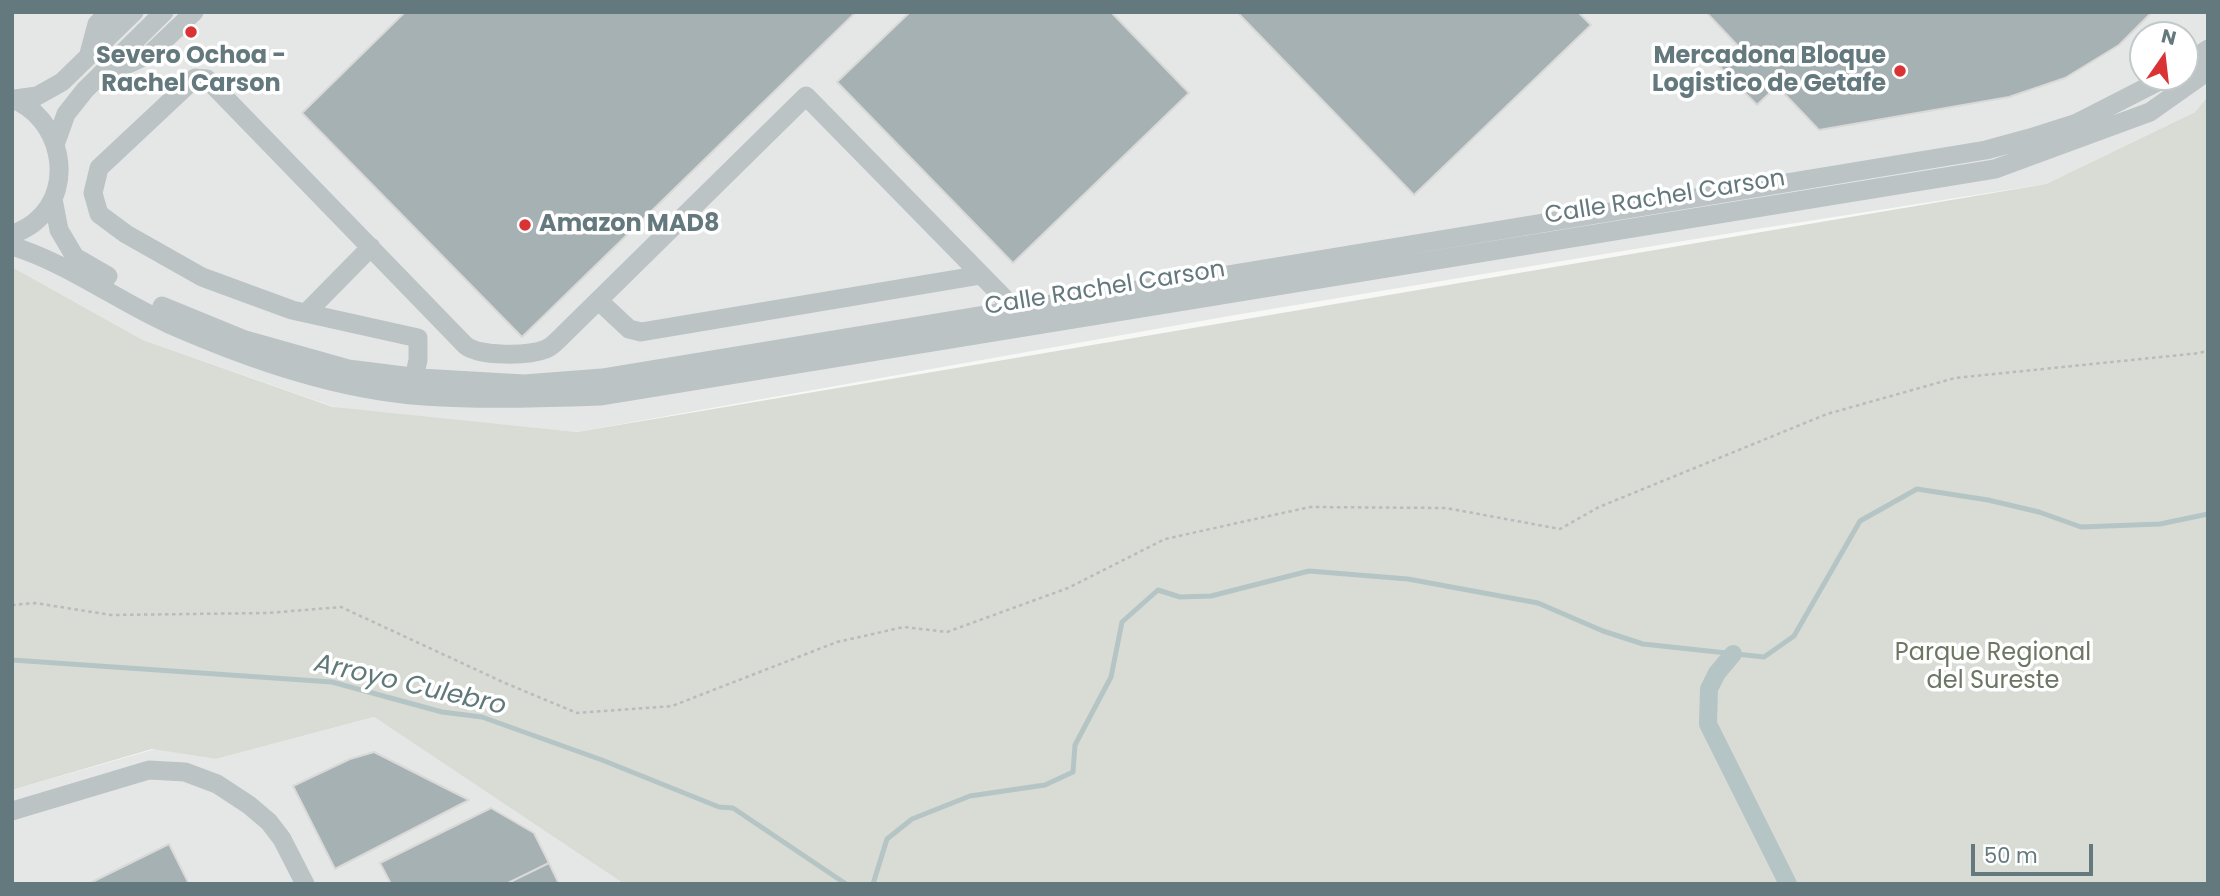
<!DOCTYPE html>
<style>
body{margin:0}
#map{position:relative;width:2220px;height:896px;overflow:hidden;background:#f7f7f5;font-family:Poppins,sans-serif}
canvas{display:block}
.frame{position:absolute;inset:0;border:14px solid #64797e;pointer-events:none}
.north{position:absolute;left:2129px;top:21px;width:70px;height:70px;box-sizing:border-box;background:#fff;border:2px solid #c1c9cb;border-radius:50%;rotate:14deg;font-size:19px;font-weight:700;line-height:28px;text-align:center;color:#64797e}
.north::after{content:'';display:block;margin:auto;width:24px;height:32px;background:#d93335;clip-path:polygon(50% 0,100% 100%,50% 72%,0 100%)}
.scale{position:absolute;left:1971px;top:844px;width:122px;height:32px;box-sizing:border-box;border:4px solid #64797e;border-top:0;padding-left:9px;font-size:21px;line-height:24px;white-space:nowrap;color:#64797e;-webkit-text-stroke:5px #fff;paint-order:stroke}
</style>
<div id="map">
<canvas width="2220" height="896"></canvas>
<div class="frame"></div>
<div class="north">N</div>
<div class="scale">50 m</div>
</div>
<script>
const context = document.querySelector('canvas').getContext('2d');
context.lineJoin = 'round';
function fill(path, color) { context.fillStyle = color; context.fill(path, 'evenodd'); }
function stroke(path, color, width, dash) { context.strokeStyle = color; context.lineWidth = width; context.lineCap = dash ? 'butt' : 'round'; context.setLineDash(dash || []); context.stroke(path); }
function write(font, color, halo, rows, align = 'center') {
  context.font = font + ' Poppins,sans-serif'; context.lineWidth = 7; context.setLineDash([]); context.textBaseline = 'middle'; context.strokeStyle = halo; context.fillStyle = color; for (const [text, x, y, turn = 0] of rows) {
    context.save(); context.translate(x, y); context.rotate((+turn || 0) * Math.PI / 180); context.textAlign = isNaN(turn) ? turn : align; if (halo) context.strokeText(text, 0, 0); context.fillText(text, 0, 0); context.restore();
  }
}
fill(new Path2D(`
 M 12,12 L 2208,12 L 2208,96 L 2195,112 L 2046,184 L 1744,231 L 1229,316 L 577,432 L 340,409 L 143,340 L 12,267 ZM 2143,35 L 2185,35 L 2185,77 L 2143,77 Z
 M 374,717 L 624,884 L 12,884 L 12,790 L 155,749 L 216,759 Z`), '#e5e7e6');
fill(new Path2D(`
 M 2208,96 L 2208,884 L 624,884 L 374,717 L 216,759 L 152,749 L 12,790 L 12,267 L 143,340 L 333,407 L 577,432 L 2046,184 L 2195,112 Z`), '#d9dcd4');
stroke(new Path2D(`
 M 12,660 L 332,682 L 442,712 L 482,717 L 602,760 L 719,807 L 733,808 L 846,884
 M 873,884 L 887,839 L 912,819 L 970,796 L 1045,785 L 1073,772 L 1075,745 L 1111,677 L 1122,622 L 1158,590 L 1180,597 L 1211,596 L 1309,571 L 1408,579 L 1538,603 L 1603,631 L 1643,644 L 1764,657 L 1794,636 L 1860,521 L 1917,489 L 1988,500 L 2039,512 L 2081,527 L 2160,524 L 2208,514`), '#b5c5c6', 5);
stroke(new Path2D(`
 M 1733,654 L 1717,673 L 1709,689 L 1708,724 L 1788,884`), '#b5c5c6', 18);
const building = new Path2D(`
 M 405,12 L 856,12 L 522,337 L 302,113 Z
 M 910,12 L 1111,12 L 1189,93 L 1013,263 L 837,82 Z
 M 1237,12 L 1578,12 L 1591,25 L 1414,195 Z
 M 1706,12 L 2152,12 L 2119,45 L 2065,78 L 2009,97 L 1819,130 L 1777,86 L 1757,105 L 1718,65 L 1738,46 Z
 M 374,752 L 469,800 L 335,869 L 293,786 L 350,759 Z
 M 491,808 L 534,833 L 549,863 L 506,884 L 391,884 L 380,863 Z
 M 169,844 L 189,884 L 88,884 Z
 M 549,863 L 559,884 L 506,884 Z`);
fill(building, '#a6b1b4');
stroke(building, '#d9d9d7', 2);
stroke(new Path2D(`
 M 12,605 L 35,603 L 111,615 L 268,613 L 341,607 L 505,683 L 577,713 L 672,706 L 837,642 L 904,627 L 947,632 L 1068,588 L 1165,539 L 1310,507 L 1446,508 L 1560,529 L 1599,507 L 1827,414 L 1955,378 L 2200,353 L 2208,350`), '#b7bcbd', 2.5, [3.5, 3.5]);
stroke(new Path2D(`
 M 89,54 L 97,24 L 109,12
 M 2185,65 L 2208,49
 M 109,73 L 150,54 L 194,12
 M 12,99 C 60,116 77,187 36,221 C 30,227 20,231 12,235
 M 15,99 L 37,96 L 62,82 L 134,12
 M 56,142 L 66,114 L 85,90 L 164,12
 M 53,199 L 59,230 L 75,257 L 108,276
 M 12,246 C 69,264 116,300 169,324 C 249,359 337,390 424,396 C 483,400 542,398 600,396 L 1995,169 L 2150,112 L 2208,71
 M 599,301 L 629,329 L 641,332 L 981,275
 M 162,306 L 245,340 L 348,369 L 420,378 L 524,384 L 602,378 L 1986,150 L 2030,138 L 2077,123 L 2167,77
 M 306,313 L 371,247
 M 414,378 L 418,360 L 418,338 L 292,310 L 202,277 L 126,234 L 99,214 L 93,193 L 99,168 L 195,78 L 207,79 L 465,345 C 479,357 529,356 546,349 C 551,347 555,343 559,339 L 806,96 L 1003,297 L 1008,311
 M 12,811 L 149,770 L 185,772 L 217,784 L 249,805 L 269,822 L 282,839 L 305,884`), '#bcc3c4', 19);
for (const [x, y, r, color] of [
 [191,32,7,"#d93335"],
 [1900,71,7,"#d93335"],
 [525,225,7,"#d93335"]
]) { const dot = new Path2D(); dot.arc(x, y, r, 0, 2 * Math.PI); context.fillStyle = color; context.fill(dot); stroke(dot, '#fff', 2.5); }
write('bold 24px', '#64797e', '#fff', [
 ["Severo Ochoa -",191,57],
 ["Rachel Carson",191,85],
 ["Mercadona Bloque",1886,57,"right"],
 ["Logistico de Getafe",1886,85,"right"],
 ["Amazon MAD8",539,225,"left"]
]);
write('24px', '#64797e', '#fff', [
 ["Calle Rachel Carson",1665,198,-9],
 ["Calle Rachel Carson",1105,289,-9]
]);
write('24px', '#6b7663', '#fff', [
 ["Parque Regional",1993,654],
 ["del Sureste",1993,682]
]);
write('italic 26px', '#5f7878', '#fff', [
 ["Arroyo Culebro",410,686,13]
]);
</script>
